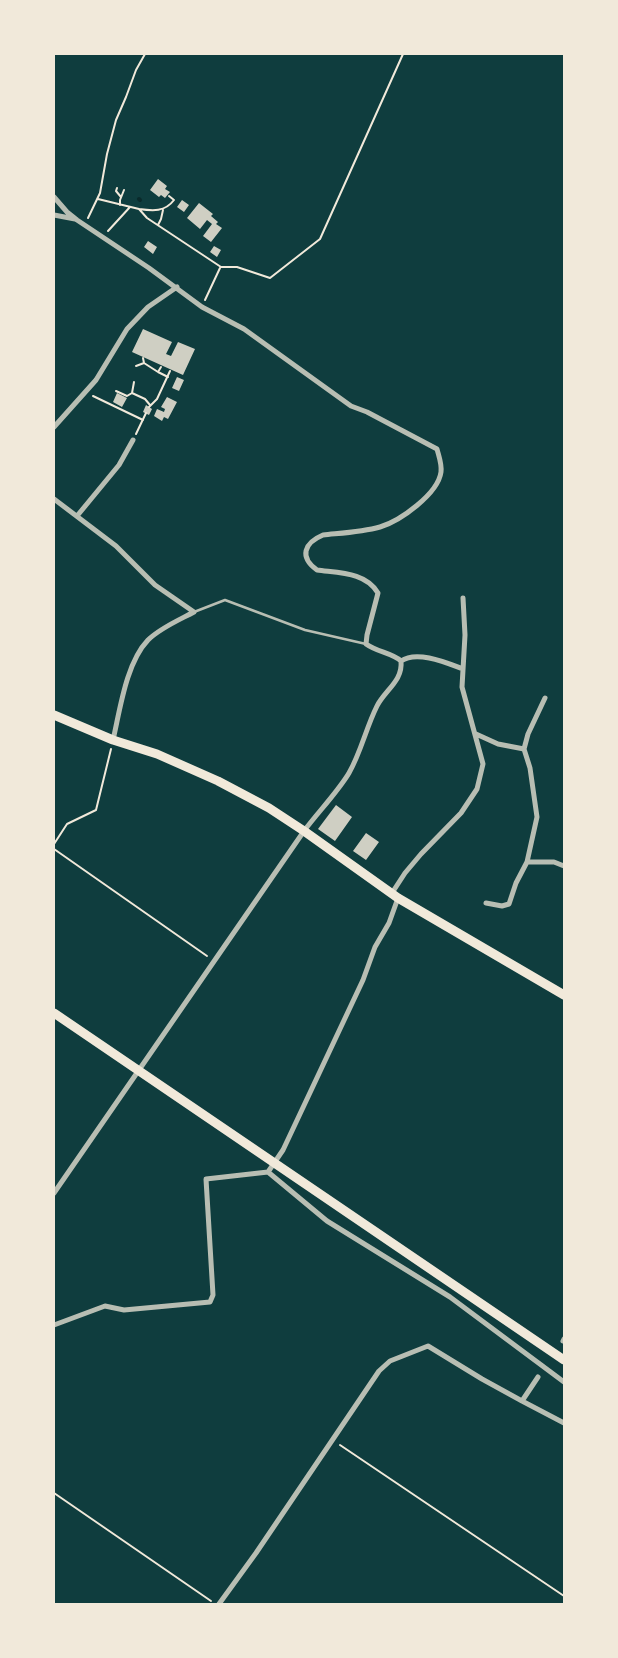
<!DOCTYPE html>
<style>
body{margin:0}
#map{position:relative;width:618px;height:1658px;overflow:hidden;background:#0f3d3e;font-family:Ubuntu,sans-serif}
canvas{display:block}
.frame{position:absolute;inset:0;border:55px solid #f1e9da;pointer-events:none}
</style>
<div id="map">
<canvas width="618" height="1658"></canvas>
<div class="frame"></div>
</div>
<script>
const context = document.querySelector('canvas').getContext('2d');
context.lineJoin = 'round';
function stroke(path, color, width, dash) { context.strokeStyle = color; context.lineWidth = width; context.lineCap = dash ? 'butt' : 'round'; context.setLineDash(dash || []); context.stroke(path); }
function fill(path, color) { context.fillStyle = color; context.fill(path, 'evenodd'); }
stroke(new Path2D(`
 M 139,199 L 140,200`), '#0a2a2b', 4);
fill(new Path2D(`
 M 158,179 L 167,186 L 165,189 L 170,192 L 165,198 L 161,195 L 159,197 L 150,190 Z
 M 182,200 L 189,205 L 184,212 L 177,207 Z
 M 199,203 L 213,214 L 211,216 L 218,222 L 216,224 L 222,228 L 211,242 L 203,236 L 212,224 L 207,220 L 200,229 L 187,218 Z
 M 148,241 L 157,247 L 153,254 L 144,247 Z
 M 214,246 L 221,250 L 217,257 L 210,252 Z
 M 143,329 L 172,342 L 166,354 L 171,356 L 178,342 L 195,349 L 183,375 L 132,352 Z
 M 177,377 L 184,380 L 179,391 L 172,388 Z
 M 117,393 L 127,398 L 122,407 L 113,402 Z
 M 167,397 L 177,402 L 168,419 L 164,417 L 162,421 L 154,416 L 157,409 L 164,412 L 165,409 L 161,407 Z
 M 146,405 L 152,409 L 149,415 L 143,412 Z
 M 336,805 L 352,817 L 335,841 L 318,829 Z
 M 366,833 L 379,842 L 366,860 L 353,851 Z`), '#cfcfc3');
stroke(new Path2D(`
 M 117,188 L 116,191 L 121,197
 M 98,199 L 139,209 L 147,218 L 221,267 L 237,267 L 270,278 L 320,239 L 403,54
 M 120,205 L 120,200 L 124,190
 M 139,209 C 153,211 165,212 174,200 L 169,196
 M 88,218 L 100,193 L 107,154 L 116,120 L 126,97 L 136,70 L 145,54
 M 158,225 L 161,219 L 163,210
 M 108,231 L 130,207
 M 205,300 L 220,268
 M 143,358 L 144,363 L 158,372
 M 136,366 L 144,363
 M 161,367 L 158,372 L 168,377
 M 116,391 L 127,396 L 132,393 L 145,399 L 150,405
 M 132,393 L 134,382
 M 93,396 L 143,420
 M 149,407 L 157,399 L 170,371
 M 136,434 L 146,413
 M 54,844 L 67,824 L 96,810 L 111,749
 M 54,849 L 207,956
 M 340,1445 L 564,1596
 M 54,1493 L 211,1601`), '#f1e9da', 2);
stroke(new Path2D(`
 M 194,612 L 225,600 L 305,630 L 366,644`), '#b8beb3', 2.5);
stroke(new Path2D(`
 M 54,197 L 67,212 L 77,220 L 149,268 L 202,307 L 244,329 L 351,406 L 367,412 L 437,449 C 439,457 442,464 441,472 C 438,494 400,521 380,527 C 362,532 342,533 323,535 C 304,543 299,557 317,570 C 339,573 366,572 378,593 L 367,635 L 366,644 C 377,652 392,653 401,661 C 403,681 385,690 377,706 C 366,728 361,752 349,773 C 337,793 318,812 304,831 L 54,1193
 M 54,215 L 75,219
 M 54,427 L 96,380 L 127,329 L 148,307 L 177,287
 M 54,499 L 116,546 L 155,585 L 194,612 C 179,620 160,628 148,640 C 126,663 120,710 113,740
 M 77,516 L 119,465 L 133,440
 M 401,661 C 417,650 447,663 463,669
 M 476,734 L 498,744 L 524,749
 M 527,862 L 554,862 L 564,866
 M 392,893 L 405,873 L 421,854 L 461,813 L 477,789 L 483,764 L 462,687 L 465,635 L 463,598
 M 398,898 L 389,923 L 375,947 L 363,980 L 283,1150 L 268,1172 L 327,1221 L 450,1297 L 564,1382
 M 486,903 L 502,906 L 509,904 L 516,883 L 527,862 L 537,817 L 530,768 L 524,749 L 528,734 L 545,698
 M 54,1325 L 105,1306 L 124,1310 L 210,1302 L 213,1295 L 206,1179 L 268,1172
 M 563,1341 L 564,1339
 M 522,1401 L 564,1423
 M 219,1604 L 256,1553 L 379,1371 L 390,1361 L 428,1346 L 482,1379 L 522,1401 L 538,1377`), '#b8beb3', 5);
stroke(new Path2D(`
 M 54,715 L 113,740 L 157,754 L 218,781 L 269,808 L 304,831 L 398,898 L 564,995
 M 54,1013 L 564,1360`), '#f1e9da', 9);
</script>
